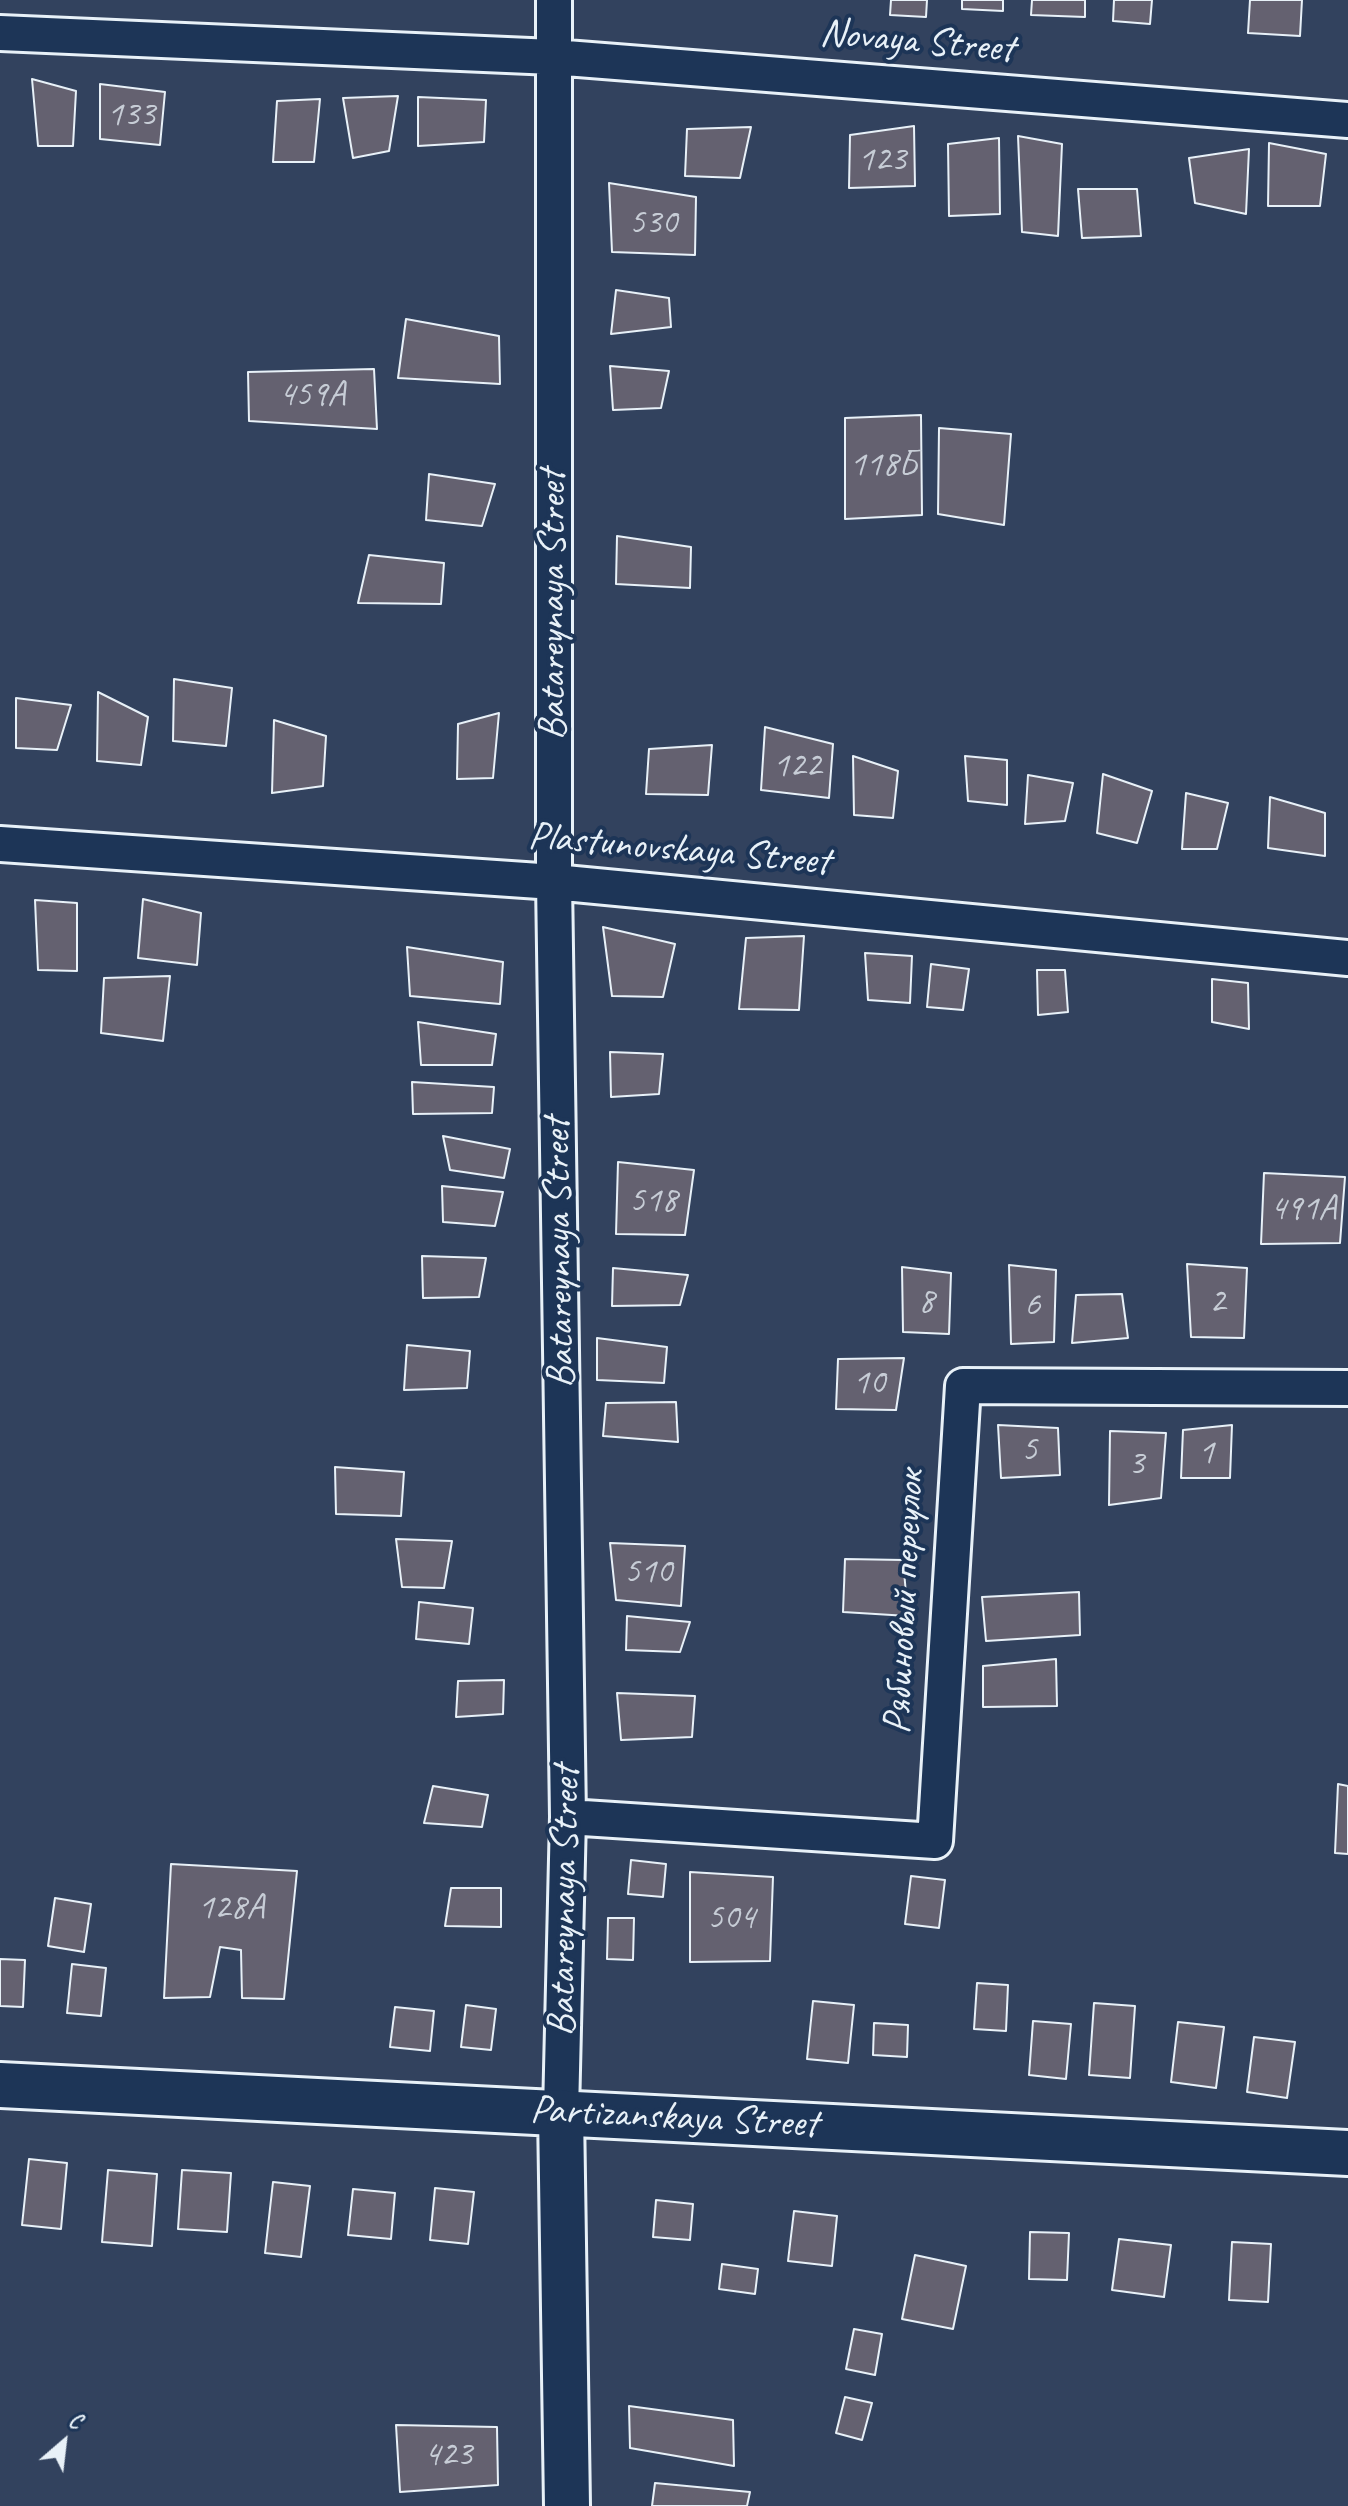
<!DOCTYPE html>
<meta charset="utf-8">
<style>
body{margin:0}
#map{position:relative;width:1348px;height:2506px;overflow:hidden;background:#32425e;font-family:Caveat,sans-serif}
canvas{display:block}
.north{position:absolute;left:24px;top:2402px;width:80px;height:80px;-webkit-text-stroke:6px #1d3557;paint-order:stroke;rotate:28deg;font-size:22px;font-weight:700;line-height:32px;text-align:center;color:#e8f1f8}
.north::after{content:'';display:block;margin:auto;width:28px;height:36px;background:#e8f1f8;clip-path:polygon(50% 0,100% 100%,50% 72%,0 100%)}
</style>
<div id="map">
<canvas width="1348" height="2506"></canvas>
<div class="north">С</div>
</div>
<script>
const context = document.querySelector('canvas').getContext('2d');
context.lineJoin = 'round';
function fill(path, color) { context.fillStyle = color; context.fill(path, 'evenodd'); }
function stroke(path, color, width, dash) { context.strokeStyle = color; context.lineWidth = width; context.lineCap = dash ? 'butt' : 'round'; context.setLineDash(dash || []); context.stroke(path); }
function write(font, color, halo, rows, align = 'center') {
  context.font = font + ' Caveat,sans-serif'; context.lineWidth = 8; context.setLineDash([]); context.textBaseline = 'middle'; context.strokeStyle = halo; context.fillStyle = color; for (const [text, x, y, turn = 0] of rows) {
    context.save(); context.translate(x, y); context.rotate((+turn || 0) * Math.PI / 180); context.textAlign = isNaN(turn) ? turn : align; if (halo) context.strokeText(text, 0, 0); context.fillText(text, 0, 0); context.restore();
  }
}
const building = new Path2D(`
 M 891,0 L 927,0 L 926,17 L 890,15 Z
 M 962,0 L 1003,0 L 1003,11 L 962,9 Z
 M 1032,0 L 1085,0 L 1085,17 L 1031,15 Z
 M 1114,0 L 1152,0 L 1150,24 L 1113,21 Z
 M 1250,0 L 1302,0 L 1300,36 L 1248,33 Z
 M 32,79 L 76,91 L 73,146 L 38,146 Z
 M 100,84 L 165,92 L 160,145 L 100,139 Z
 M 398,96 L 389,151 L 353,158 L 343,98 Z
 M 418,97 L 486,100 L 484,142 L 418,146 Z
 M 320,99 L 314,162 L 273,162 L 277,101 Z
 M 914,126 L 915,186 L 849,188 L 850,135 Z
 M 751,127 L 740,178 L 685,176 L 687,129 Z
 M 1018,136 L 1062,144 L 1058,236 L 1022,232 Z
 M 999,138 L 1000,214 L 949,216 L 948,144 Z
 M 1269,143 L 1326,154 L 1320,206 L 1268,206 Z
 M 1249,149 L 1246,214 L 1195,203 L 1189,158 Z
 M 609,183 L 696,197 L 695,255 L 612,252 Z
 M 1078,189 L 1137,189 L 1141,236 L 1082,238 Z
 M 616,290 L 669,298 L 671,327 L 611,334 Z
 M 406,319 L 499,336 L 500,384 L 398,378 Z
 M 610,366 L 669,371 L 661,408 L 613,410 Z
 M 374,369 L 377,429 L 249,421 L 248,372 Z
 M 921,415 L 922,515 L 845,519 L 845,418 Z
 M 939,428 L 1011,434 L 1004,525 L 938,514 Z
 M 429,474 L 495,484 L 482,526 L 426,520 Z
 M 617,536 L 691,547 L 690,588 L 616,584 Z
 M 369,555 L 444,563 L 441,604 L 358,603 Z
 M 174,679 L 232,688 L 226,746 L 173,741 Z
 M 98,692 L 148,717 L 141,765 L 97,761 Z
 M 16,698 L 71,705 L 57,750 L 16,748 Z
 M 499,713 L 493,778 L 457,779 L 458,724 Z
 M 274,720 L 326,736 L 323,786 L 272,793 Z
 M 765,727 L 833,744 L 829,798 L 761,790 Z
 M 712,745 L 708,795 L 646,794 L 649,749 Z
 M 853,756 L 898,771 L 893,818 L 854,815 Z
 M 965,756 L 1007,760 L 1007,805 L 968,801 Z
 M 1103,774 L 1152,791 L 1137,843 L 1097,833 Z
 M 1028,775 L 1073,783 L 1065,821 L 1025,824 Z
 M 1186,793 L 1228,803 L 1217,849 L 1182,849 Z
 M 1270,797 L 1325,813 L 1325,856 L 1268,848 Z
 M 143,899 L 201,913 L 197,965 L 138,958 Z
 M 35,900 L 77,903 L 77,971 L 38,970 Z
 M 603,927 L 675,944 L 663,997 L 612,996 Z
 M 804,936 L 799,1010 L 739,1009 L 746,938 Z
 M 407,947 L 503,962 L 500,1004 L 410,996 Z
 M 865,953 L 912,956 L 910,1003 L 868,1000 Z
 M 931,964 L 969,969 L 963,1010 L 927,1007 Z
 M 1037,970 L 1065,970 L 1068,1012 L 1038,1015 Z
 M 170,976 L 163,1041 L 101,1033 L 104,978 Z
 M 1212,979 L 1248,983 L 1249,1029 L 1212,1022 Z
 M 418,1022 L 496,1034 L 492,1065 L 421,1065 Z
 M 610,1052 L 663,1054 L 659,1094 L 611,1097 Z
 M 412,1082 L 494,1087 L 492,1113 L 413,1114 Z
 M 443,1136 L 510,1149 L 504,1178 L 450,1170 Z
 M 618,1162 L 694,1170 L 685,1235 L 616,1234 Z
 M 1264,1173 L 1345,1177 L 1340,1243 L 1261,1244 Z
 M 442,1186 L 503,1192 L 495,1226 L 443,1222 Z
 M 422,1256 L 486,1258 L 479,1297 L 423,1298 Z
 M 1187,1264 L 1247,1268 L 1244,1338 L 1191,1337 Z
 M 1009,1265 L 1056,1270 L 1054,1342 L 1011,1344 Z
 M 902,1267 L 951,1273 L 949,1334 L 903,1332 Z
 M 613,1268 L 688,1275 L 680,1305 L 612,1306 Z
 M 1122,1294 L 1128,1338 L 1072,1343 L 1076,1295 Z
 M 597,1338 L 667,1347 L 664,1383 L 597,1380 Z
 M 407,1345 L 470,1351 L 467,1388 L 404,1390 Z
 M 904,1358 L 896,1410 L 836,1409 L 838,1359 Z
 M 676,1402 L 678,1442 L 603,1436 L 606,1403 Z
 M 998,1425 L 1058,1428 L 1060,1475 L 1001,1478 Z
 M 1232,1425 L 1230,1478 L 1181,1478 L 1183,1430 Z
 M 1110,1431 L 1166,1433 L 1161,1498 L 1109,1505 Z
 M 335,1467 L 404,1472 L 401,1516 L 336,1514 Z
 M 396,1539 L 452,1541 L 444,1588 L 402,1587 Z
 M 610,1543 L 685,1546 L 681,1606 L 616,1600 Z
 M 845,1559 L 903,1560 L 908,1616 L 843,1612 Z
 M 1079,1592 L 1080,1635 L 986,1641 L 982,1597 Z
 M 419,1602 L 473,1608 L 469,1644 L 416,1639 Z
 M 627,1616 L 690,1622 L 680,1652 L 626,1650 Z
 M 1056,1659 L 1057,1706 L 983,1707 L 983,1666 Z
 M 504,1680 L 503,1714 L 456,1717 L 458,1681 Z
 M 617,1693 L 695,1696 L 692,1737 L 621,1740 Z
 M 1338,1784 L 1348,1786 L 1348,1854 L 1335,1853 Z
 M 433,1786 L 488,1795 L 482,1827 L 424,1823 Z
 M 631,1860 L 666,1864 L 663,1897 L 628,1894 Z
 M 171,1864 L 297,1871 L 284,1999 L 242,1998 L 241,1950 L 220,1947 L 210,1997 L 164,1998 Z
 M 690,1872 L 773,1877 L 770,1961 L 690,1962 Z
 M 911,1876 L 945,1880 L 939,1928 L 905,1924 Z
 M 451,1888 L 501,1888 L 501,1927 L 445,1926 Z
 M 55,1898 L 91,1904 L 84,1952 L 48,1946 Z
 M 608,1918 L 634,1918 L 633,1960 L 607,1959 Z
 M 0,1959 L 25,1960 L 23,2007 L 0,2006 Z
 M 72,1964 L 106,1968 L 101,2016 L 67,2013 Z
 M 977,1983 L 1008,1985 L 1006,2031 L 974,2029 Z
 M 813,2001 L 854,2005 L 848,2063 L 807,2059 Z
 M 1094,2003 L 1135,2006 L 1130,2078 L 1089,2075 Z
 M 466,2005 L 496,2009 L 491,2050 L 461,2047 Z
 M 395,2007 L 434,2011 L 430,2051 L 390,2047 Z
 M 1033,2021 L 1071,2024 L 1066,2079 L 1029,2075 Z
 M 1178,2022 L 1224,2027 L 1216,2088 L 1171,2082 Z
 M 874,2023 L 908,2025 L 907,2057 L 873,2055 Z
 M 1254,2037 L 1295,2042 L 1287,2098 L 1247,2092 Z
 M 29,2159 L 67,2163 L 61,2229 L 22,2225 Z
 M 108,2170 L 157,2174 L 152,2246 L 102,2242 Z
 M 182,2170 L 231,2173 L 227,2232 L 178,2229 Z
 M 273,2182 L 310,2186 L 301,2257 L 265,2253 Z
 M 435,2188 L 474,2192 L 468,2244 L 430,2240 Z
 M 353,2189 L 395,2193 L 391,2239 L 348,2235 Z
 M 656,2200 L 693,2204 L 690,2240 L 653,2237 Z
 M 794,2211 L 837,2216 L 832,2266 L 788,2261 Z
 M 1030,2232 L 1069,2233 L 1067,2280 L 1029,2279 Z
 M 1119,2239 L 1171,2245 L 1164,2297 L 1112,2290 Z
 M 1232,2242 L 1271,2244 L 1268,2302 L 1229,2300 Z
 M 915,2255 L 966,2266 L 953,2329 L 902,2319 Z
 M 722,2264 L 758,2269 L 755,2294 L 719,2289 Z
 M 854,2329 L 882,2334 L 875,2375 L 846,2369 Z
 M 845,2397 L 872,2403 L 862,2440 L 836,2433 Z
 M 629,2406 L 733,2420 L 734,2466 L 630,2448 Z
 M 396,2425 L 497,2427 L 498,2485 L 400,2492 Z
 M 655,2483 L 750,2492 L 747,2506 L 652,2506 Z`);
fill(building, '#646170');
stroke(building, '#e8f1f8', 2);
const minor = new Path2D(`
 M 554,0 L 554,882 L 568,1817 L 561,2112
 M 0,33 L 553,57 L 1348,120
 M 0,844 L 554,882 L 1348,958
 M 568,1817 L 935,1841 L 963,1386 L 1348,1388`);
const tertiary = new Path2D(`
 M 0,2085 L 1348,2153
 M 561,2112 L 567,2506`);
stroke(minor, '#e8f1f8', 40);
stroke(tertiary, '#e8f1f8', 50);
stroke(minor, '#1d3557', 34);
stroke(tertiary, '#1d3557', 44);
write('36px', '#c7cdd6', null, [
 ["133",131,116],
 ["123",882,161],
 ["530",653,224],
 ["459А",312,396],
 ["118Б",883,466],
 ["122",797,767],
 ["518",653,1202],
 ["491А",1303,1210],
 ["8",926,1303],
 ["2",1217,1303],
 ["6",1032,1306],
 ["10",869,1384],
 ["5",1029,1451],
 ["1",1206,1454],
 ["3",1136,1465],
 ["510",648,1573],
 ["128А",231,1909],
 ["504",731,1919],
 ["423",448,2456]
]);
write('40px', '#e8f1f8', '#1d3557', [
 ["Novaya Street",917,42,5],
 ["Batareynaya Street",554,605,-90],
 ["Plastunovskaya Street",679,850,5],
 ["Batareynaya Street",560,1253,-91],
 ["Рябиновый переулок",905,1602,-87],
 ["Batareynaya Street",565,1901,-89],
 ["Partizanskaya Street",674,2118,3]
]);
</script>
